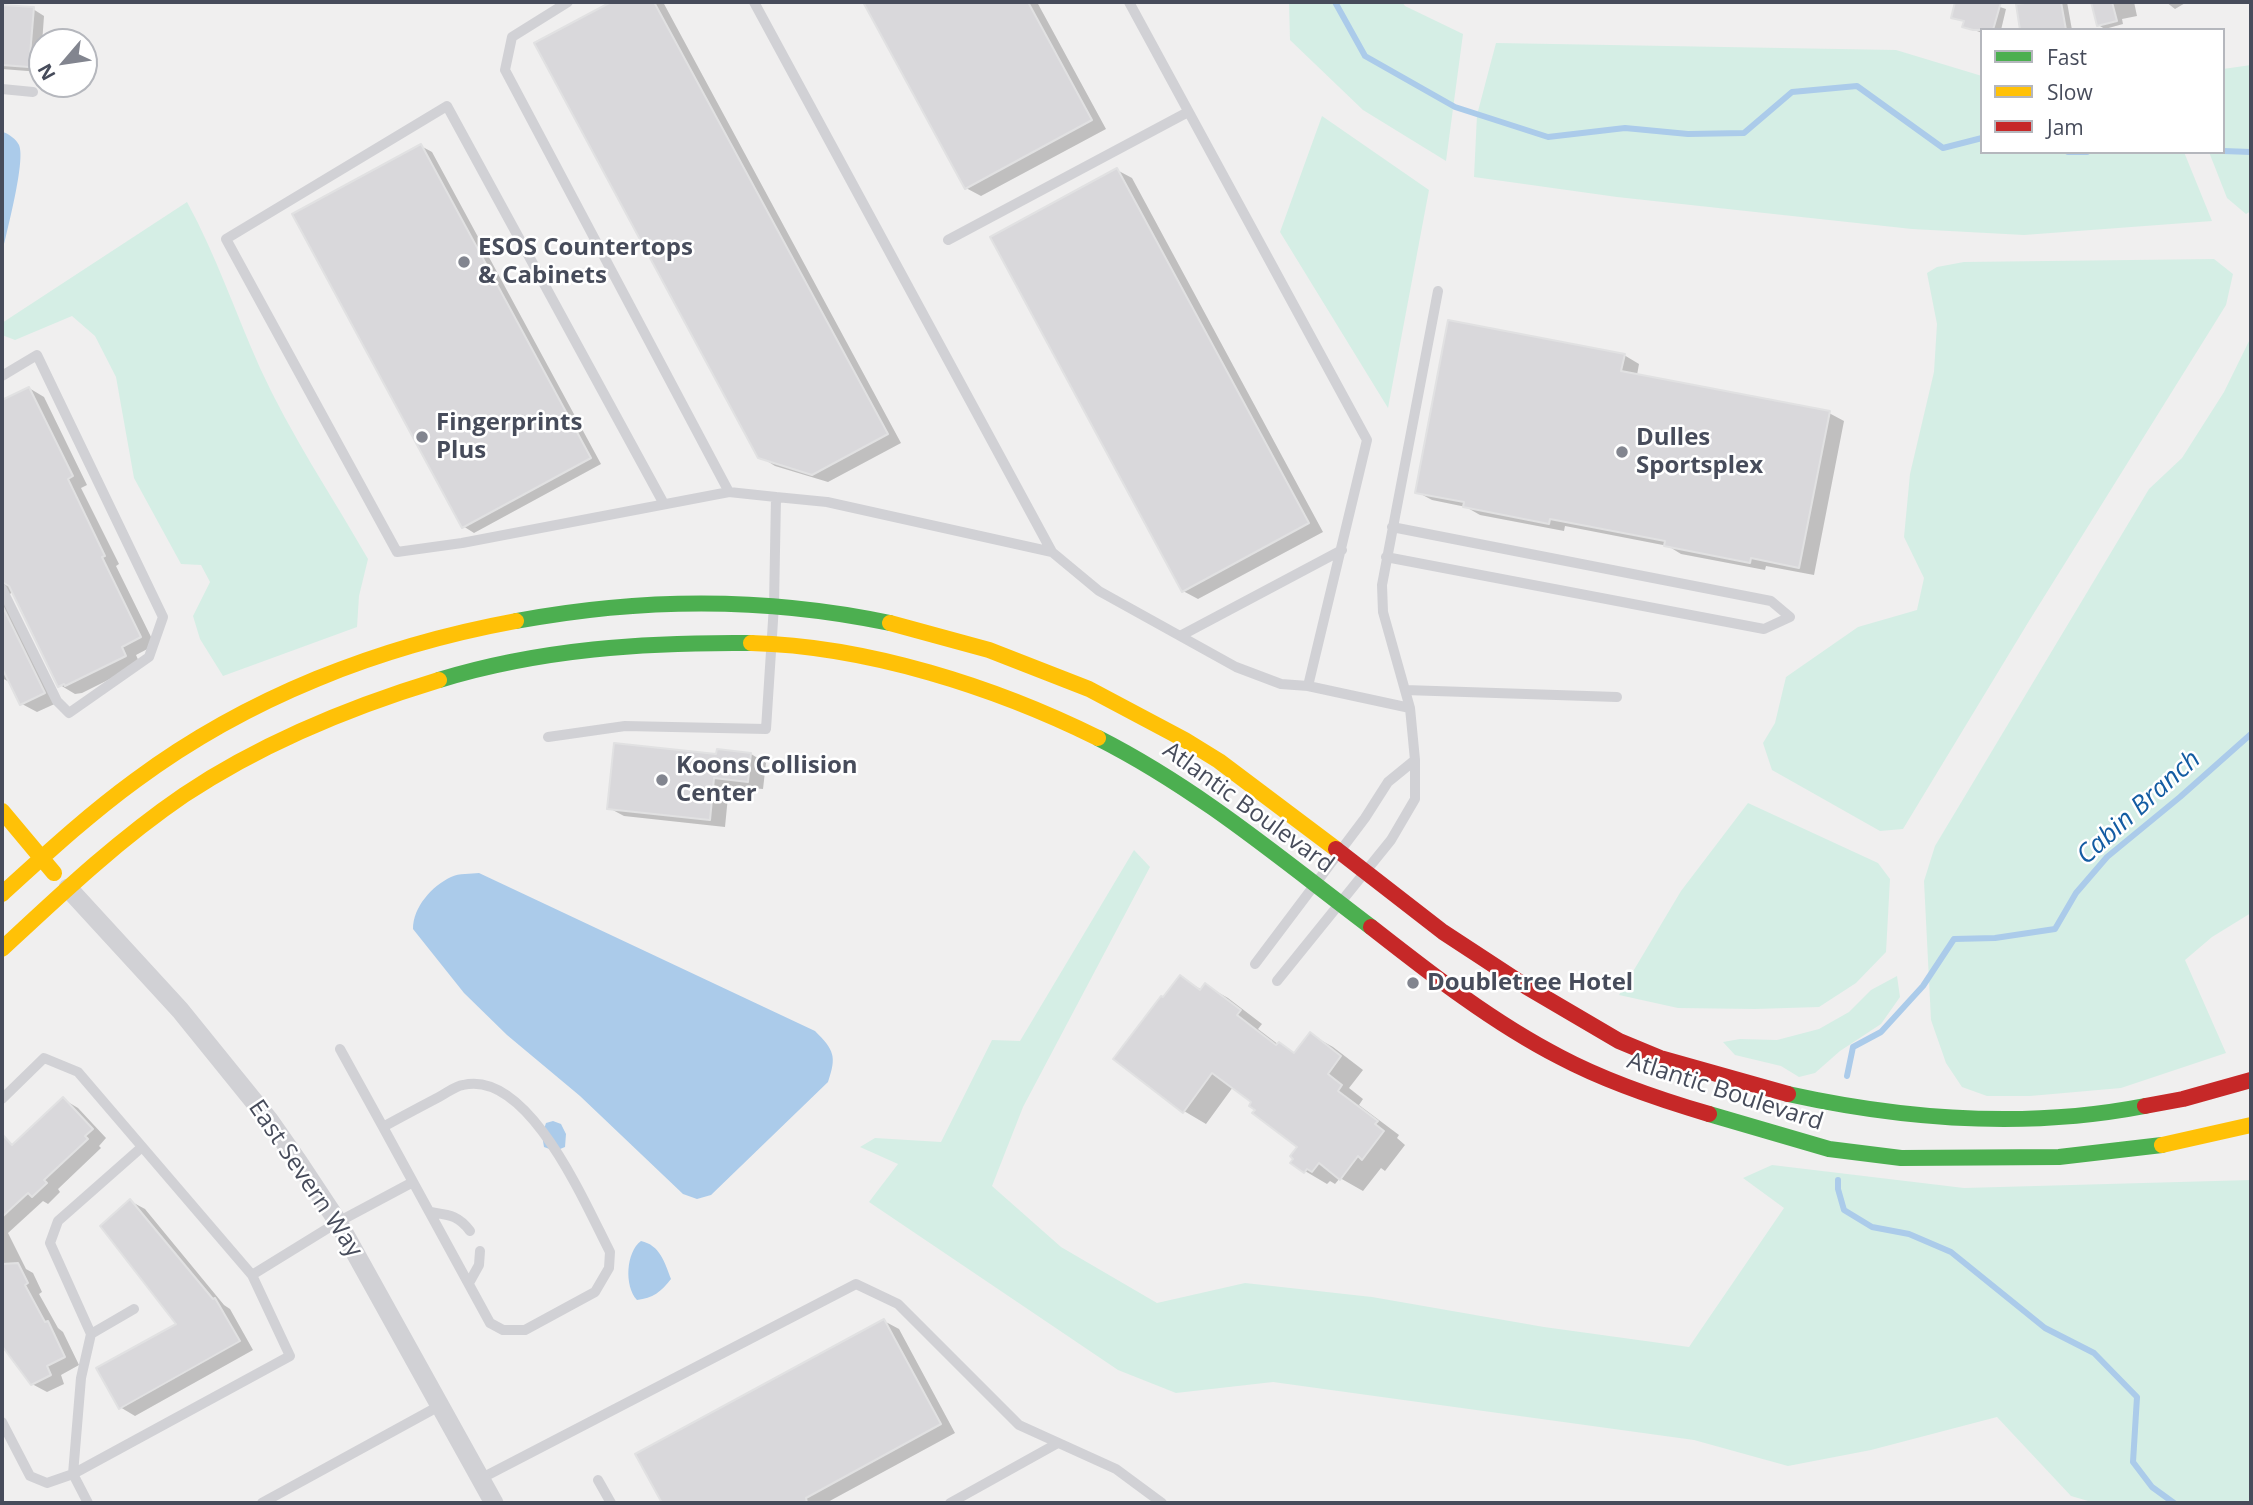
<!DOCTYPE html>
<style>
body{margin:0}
#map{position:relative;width:2253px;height:1505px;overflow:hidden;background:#f0efef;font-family:"Open Sans",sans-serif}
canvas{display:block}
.frame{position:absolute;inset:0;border:4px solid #474c5b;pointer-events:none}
.legend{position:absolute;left:1980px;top:28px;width:245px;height:126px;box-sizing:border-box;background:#fff;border:2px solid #b5b7bd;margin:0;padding:9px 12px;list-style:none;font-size:21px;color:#474c5b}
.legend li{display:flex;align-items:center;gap:14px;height:35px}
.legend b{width:35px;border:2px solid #b5b7bd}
.north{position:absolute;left:28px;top:28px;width:70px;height:70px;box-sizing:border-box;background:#fff;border:2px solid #b5b7bd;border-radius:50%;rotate:241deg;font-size:19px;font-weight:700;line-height:28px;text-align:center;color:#474c5b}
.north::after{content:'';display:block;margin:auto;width:24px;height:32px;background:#82858f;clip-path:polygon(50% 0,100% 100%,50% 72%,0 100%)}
</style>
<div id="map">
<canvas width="2253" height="1505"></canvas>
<div class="frame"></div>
<ul class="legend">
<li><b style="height:9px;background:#4caf50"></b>Fast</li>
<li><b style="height:9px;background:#ffc107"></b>Slow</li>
<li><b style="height:9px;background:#c62828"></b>Jam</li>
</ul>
<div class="north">N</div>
</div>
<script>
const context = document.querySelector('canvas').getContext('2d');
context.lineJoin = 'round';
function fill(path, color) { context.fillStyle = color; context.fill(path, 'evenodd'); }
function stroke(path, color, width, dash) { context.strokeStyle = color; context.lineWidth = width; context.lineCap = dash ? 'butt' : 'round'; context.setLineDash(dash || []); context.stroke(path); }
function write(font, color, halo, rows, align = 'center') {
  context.font = font + ' "Open Sans",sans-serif'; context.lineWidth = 5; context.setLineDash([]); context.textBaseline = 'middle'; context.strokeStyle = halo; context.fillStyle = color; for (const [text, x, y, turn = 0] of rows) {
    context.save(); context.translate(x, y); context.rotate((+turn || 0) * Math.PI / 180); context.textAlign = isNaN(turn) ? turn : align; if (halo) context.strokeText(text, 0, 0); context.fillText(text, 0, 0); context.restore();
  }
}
fill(new Path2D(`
 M 1289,2 L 1402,2 L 1405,6 L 1463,34 L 1446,161 L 1363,110 L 1290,40 Z
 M 1496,43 L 1896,50 L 1982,76 L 1982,152 L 2184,152 L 2212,221 L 2024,235 L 1912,229 L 1617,197 L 1474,177 L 1477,115 Z
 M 2251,65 L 2251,211 L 2246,214 L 2227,198 L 2209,152 L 2223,152 L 2223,69 Z
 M 1322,116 L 1429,190 L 1388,408 L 1280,232 Z
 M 187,202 C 216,255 235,312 260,368 C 290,434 332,496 368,559 L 359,596 L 357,627 L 223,676 L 200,639 L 193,616 L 210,582 L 201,565 L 181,564 L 134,478 L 116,377 L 95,336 L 72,316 L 15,340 L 2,335 L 2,323 Z
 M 2214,259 L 2233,274 L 2226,305 L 2029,621 L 1903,829 L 1880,831 L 1772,770 L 1763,743 L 1775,723 L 1786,677 L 1858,627 L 1917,610 L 1924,578 L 1904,537 L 1910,474 L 1934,372 L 1937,324 L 1927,273 L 1937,267 L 1964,262 Z
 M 2251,337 L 2251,913 L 2212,937 L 2185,960 L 2226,1053 L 2121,1088 L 2030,1096 L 1987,1096 L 1962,1087 L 1946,1063 L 1931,1020 L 1924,881 L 1935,846 L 2149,489 L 2182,458 L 2224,392 Z
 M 1748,803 L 1878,863 L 1890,879 L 1886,952 L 1856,983 L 1819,1007 L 1755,1009 L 1678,1008 L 1619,995 L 1681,891 Z
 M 1134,850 L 1150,867 L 1023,1107 L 992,1186 L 1061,1247 L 1157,1303 L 1245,1283 L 1372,1297 L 1544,1327 L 1689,1347 L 1784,1208 L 1743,1178 L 1772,1165 L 1964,1188 L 2251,1180 L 2251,1503 L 2095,1503 L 2071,1496 L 1997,1417 L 1871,1450 L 1788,1466 L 1694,1440 L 1273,1382 L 1176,1393 L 1118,1370 L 869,1202 L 898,1164 L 860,1147 L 875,1138 L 941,1142 L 992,1040 L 1020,1041 Z
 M 1897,976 L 1900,997 L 1881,1024 L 1840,1051 L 1815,1073 L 1799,1077 L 1781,1066 L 1735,1055 L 1723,1042 L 1740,1039 L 1777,1040 L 1819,1029 L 1849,1012 L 1871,990 Z`), '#d5eee5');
fill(new Path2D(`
 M 2,132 C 8,133 16,139 19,145 C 26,161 6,234 2,254 Z
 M 479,873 L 815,1031 C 834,1050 837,1056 828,1082 L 711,1195 L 697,1199 L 683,1194 L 580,1096 L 507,1035 L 464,993 L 413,929 C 413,907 432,886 451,877 C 459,873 471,874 479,873 Z
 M 553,1121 L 561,1124 L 566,1134 L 565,1147 L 555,1151 L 544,1147 L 542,1135 L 546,1123 Z
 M 641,1241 C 660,1245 665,1263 671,1279 C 661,1292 653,1298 637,1300 C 624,1286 626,1252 641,1241 Z`), '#abcbea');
fill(new Path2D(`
 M 615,2 L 663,2 L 901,443 L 828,482 L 775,466 L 759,456 L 536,44 Z
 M 865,2 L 1037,2 L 1106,129 L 981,196 L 966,188 Z
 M 1957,2 L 1985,2 L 2006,9 L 2001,30 L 1982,30 L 1982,33 L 1964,26 L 1965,22 L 1953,17 Z
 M 2042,2 L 2067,2 L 2072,30 L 2022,30 Z
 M 2093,2 L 2134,2 L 2137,16 L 2122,19 L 2123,24 L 2105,29 L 2098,25 Z
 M 2166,2 L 2187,2 L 2175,9 Z
 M 2,7 L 33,9 L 44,16 L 40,72 L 2,69 Z
 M 421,146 L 432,152 L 601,464 L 474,533 L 463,526 Z
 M 1117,170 L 1132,178 L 1323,532 L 1198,599 L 1183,591 Z
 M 1624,355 L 1639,364 L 1637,375 L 1829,413 L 1844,421 L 1814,575 L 1766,566 L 1765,570 L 1681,554 L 1668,546 L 1565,526 L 1564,531 L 1480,515 L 1466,507 L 1432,500 L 1417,492 Z
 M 29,388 L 44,397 L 87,485 L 81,488 L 119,564 L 116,566 L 155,645 L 136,655 L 140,664 L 82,693 L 75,694 L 60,685 L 13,591 L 10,594 L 10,602 L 59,702 L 37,712 L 22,704 L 11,683 L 2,678 L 2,402 Z
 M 718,751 L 751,754 L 766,763 L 763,789 L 729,786 L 725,827 L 624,816 L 609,808 L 718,756 Z
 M 1180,977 L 1202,990 L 1205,985 L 1228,998 L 1262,1024 L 1258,1029 L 1279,1045 L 1296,1054 L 1310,1034 L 1333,1047 L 1363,1070 L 1349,1088 L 1363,1099 L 1359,1105 L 1399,1135 L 1397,1138 L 1405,1145 L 1385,1171 L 1381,1168 L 1363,1191 L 1340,1178 L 1335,1184 L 1330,1181 L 1327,1184 L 1305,1171 L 1299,1147 L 1257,1109 L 1254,1102 L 1233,1087 L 1206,1124 L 1184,1111 L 1164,1000 Z
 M 63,1099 L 78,1108 L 106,1138 L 99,1146 L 101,1148 L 58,1189 L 60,1192 L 48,1204 L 43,1201 L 8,1233 L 26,1269 L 33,1273 L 42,1292 L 39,1294 L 58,1328 L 63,1332 L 79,1365 L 61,1375 L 64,1384 L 47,1392 L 32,1384 L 3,1345 L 5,1343 L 2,1337 L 2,1149 L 8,1143 L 13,1146 Z
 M 130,1201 L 145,1209 L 224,1305 L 230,1309 L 253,1350 L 135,1416 L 120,1407 L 179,1324 Z
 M 884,1321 L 899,1329 L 955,1433 L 826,1503 L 664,1503 L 637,1455 Z`), '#0003');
stroke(new Path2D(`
 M 1335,2 L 1365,56 L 1455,107 L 1548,137 L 1625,128 L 1688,134 L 1744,133 L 1792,92 L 1857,86 L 1943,148 L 1982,138
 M 2223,151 L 2251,152
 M 2068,152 L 2087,152
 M 1847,1076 L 1853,1047 L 1881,1032 L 1923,986 L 1954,939 L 1995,938 L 2055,929 L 2076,893 L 2107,857 L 2180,797 L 2251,734
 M 1838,1180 L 1838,1189 L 1844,1210 L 1872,1227 L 1909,1234 L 1951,1252 L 2045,1328 L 2094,1353 L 2137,1397 L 2133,1462 L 2152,1487 L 2174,1503`), '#abcbea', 6);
const building = new Path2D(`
 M 611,2 L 654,2 L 888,434 L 812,475 L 758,458 L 534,43 Z
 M 863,2 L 1028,2 L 1092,120 L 965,189 Z
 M 1955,2 L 2001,2 L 1993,30 L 1973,30 L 1962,27 L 1964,21 L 1951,18 Z
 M 2034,2 L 2061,2 L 2066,30 L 2020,30 L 2016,4 Z
 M 2091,2 L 2112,2 L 2117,21 L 2097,26 Z
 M 2,5 L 34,7 L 29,67 L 2,65 Z
 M 421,144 L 591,458 L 462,528 L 292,214 Z
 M 1117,168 L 1309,523 L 1182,592 L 990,237 Z
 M 1448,320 L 1625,354 L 1621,371 L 1830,411 L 1799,568 L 1751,558 L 1750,563 L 1664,546 L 1665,541 L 1550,519 L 1549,524 L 1463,507 L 1464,502 L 1415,493 Z
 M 29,387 L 73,476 L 68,479 L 105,556 L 102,557 L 141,637 L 122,647 L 126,656 L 65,686 L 64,684 L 58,687 L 9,586 L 2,582 L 2,400 Z
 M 2,605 L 45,693 L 20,705 L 2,668 Z
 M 614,743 L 716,754 L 717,749 L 751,753 L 748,782 L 714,778 L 710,820 L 607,809 Z
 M 1180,975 L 1200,990 L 1205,983 L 1241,1010 L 1237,1015 L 1276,1045 L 1279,1042 L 1294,1053 L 1310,1032 L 1341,1056 L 1328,1074 L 1342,1085 L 1338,1091 L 1378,1121 L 1375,1124 L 1384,1131 L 1362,1160 L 1358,1156 L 1340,1180 L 1319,1163 L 1312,1172 L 1307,1169 L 1304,1173 L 1290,1163 L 1293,1159 L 1290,1156 L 1297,1147 L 1252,1113 L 1255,1110 L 1249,1106 L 1251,1102 L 1212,1073 L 1183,1113 L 1113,1059 L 1161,996 L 1163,997 Z
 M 63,1097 L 93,1129 L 85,1136 L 88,1139 L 44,1180 L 47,1183 L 32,1197 L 28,1193 L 2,1217 L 2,1134 L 12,1145 Z
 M 130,1199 L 213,1299 L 215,1298 L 240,1341 L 119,1409 L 96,1368 L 176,1324 L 100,1226 Z
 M 18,1263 L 28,1283 L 25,1285 L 45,1322 L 48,1321 L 65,1357 L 47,1366 L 51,1375 L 31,1385 L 2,1346 L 2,1264 Z
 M 884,1319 L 941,1424 L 806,1498 L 807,1503 L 662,1503 L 635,1454 Z`);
fill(building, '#d9d8db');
stroke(building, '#e1e1e2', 2);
stroke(new Path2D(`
 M 568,2 L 512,37 L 505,70 L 729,492 L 776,497
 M 754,2 L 1052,552 L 1099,591 L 1236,667 L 1281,684 L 1308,686 L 1367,440 L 1129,2
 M 2,89 L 33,92
 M 948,240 L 1188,112
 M 2,376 L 37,355 L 163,617 L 149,657 L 69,713 L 57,701 L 2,589
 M 664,504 L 447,106 L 226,239 L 397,552 L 462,543 L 729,492
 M 1386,557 L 1764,629 L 1790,617 L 1771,601 L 1392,527
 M 1182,635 L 1342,550
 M 1308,686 L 1410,708
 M 1405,690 L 1617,697
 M 548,737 L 625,726 L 766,729 L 774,605 L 776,497 L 827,502 L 1052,552
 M 1255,964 L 1365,818 L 1388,782 L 1415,760
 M 1277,981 L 1391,840 L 1415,799 L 1415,760 L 1410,708 L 1383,612 L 1382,585 L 1438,291
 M 340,1049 L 383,1127
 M 2,1099 L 44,1058 L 78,1072 L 252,1275 L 290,1356 L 73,1474 L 47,1483 L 30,1476 L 2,1422
 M 430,1212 C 449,1215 458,1215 470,1231
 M 252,1275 L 338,1222 L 413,1182 L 490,1323 L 503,1330 L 525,1330 L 595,1292 L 609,1268 L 610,1252 C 586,1206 529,1069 463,1085 C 455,1086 447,1093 439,1097 C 420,1107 401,1117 383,1127 L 413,1182
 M 469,1283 L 479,1265 L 480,1251
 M 91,1334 L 134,1309
 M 480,1479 L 856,1284 L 898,1304 L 1019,1425 L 1116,1469 L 1162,1503
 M 598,1480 L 611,1503
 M 88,1503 L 73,1474 L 81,1378 L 91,1334 L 50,1243 L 58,1221 L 142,1147
 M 262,1503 L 441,1405
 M 950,1503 L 1058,1443`), '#d1d1d5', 10);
stroke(new Path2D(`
 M 68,888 L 180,1010 L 269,1120 L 299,1163 L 338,1222 L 494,1503`), '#d1d1d5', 19);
stroke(new Path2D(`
 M 516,621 C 639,598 767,597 890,623
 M 439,680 C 540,649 646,642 751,643
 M 1098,738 C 1200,790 1281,859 1371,927
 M 1788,1094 C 1906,1120 2026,1129 2145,1106
 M 1709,1114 L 1829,1149 L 1901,1158 L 2059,1157 L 2162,1145`), '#4caf50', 16);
stroke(new Path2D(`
 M 890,623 L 989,650 L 1089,689 L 1185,740 L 1219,761 L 1336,849
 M 751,643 C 867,646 995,687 1098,738
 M 2,811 L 54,873
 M 2,894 C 46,854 88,815 136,780 C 248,697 380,646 516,621
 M 2,949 C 60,895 118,840 184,795 C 262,743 350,707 439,680
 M 2162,1145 L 2251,1125`), '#ffc107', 16);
stroke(new Path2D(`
 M 1336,849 L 1443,932 L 1527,987 L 1619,1041 L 1660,1058 L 1788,1094
 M 1371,927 C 1431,974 1492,1022 1560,1057 C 1607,1082 1658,1099 1709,1114
 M 2145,1106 L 2183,1099 L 2251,1080`), '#c62828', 16);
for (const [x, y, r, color] of [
 [464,262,7,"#82858f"],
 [422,437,7,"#82858f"],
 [1622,452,7,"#82858f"],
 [662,780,7,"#82858f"],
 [1413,983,7,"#82858f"]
]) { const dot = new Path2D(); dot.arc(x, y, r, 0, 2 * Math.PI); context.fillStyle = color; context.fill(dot); stroke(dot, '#fff', 2.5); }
write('bold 24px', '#474c5b', '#fff', [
 ["ESOS Countertops",478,248],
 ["& Cabinets",478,276],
 ["Fingerprints",436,423],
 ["Plus",436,451],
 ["Dulles",1636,438],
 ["Sportsplex",1636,466],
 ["Koons Collision",676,766],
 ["Center",676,794],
 ["Doubletree Hotel",1427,983]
], 'left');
write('24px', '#474c5b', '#fff', [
 ["Atlantic Boulevard",1248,808,36],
 ["Atlantic Boulevard",1725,1092,18],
 ["East Severn Way",305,1179,56]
]);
write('italic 26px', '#135ca3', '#fff', [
 ["Cabin Branch",2139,808,-42]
]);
</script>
